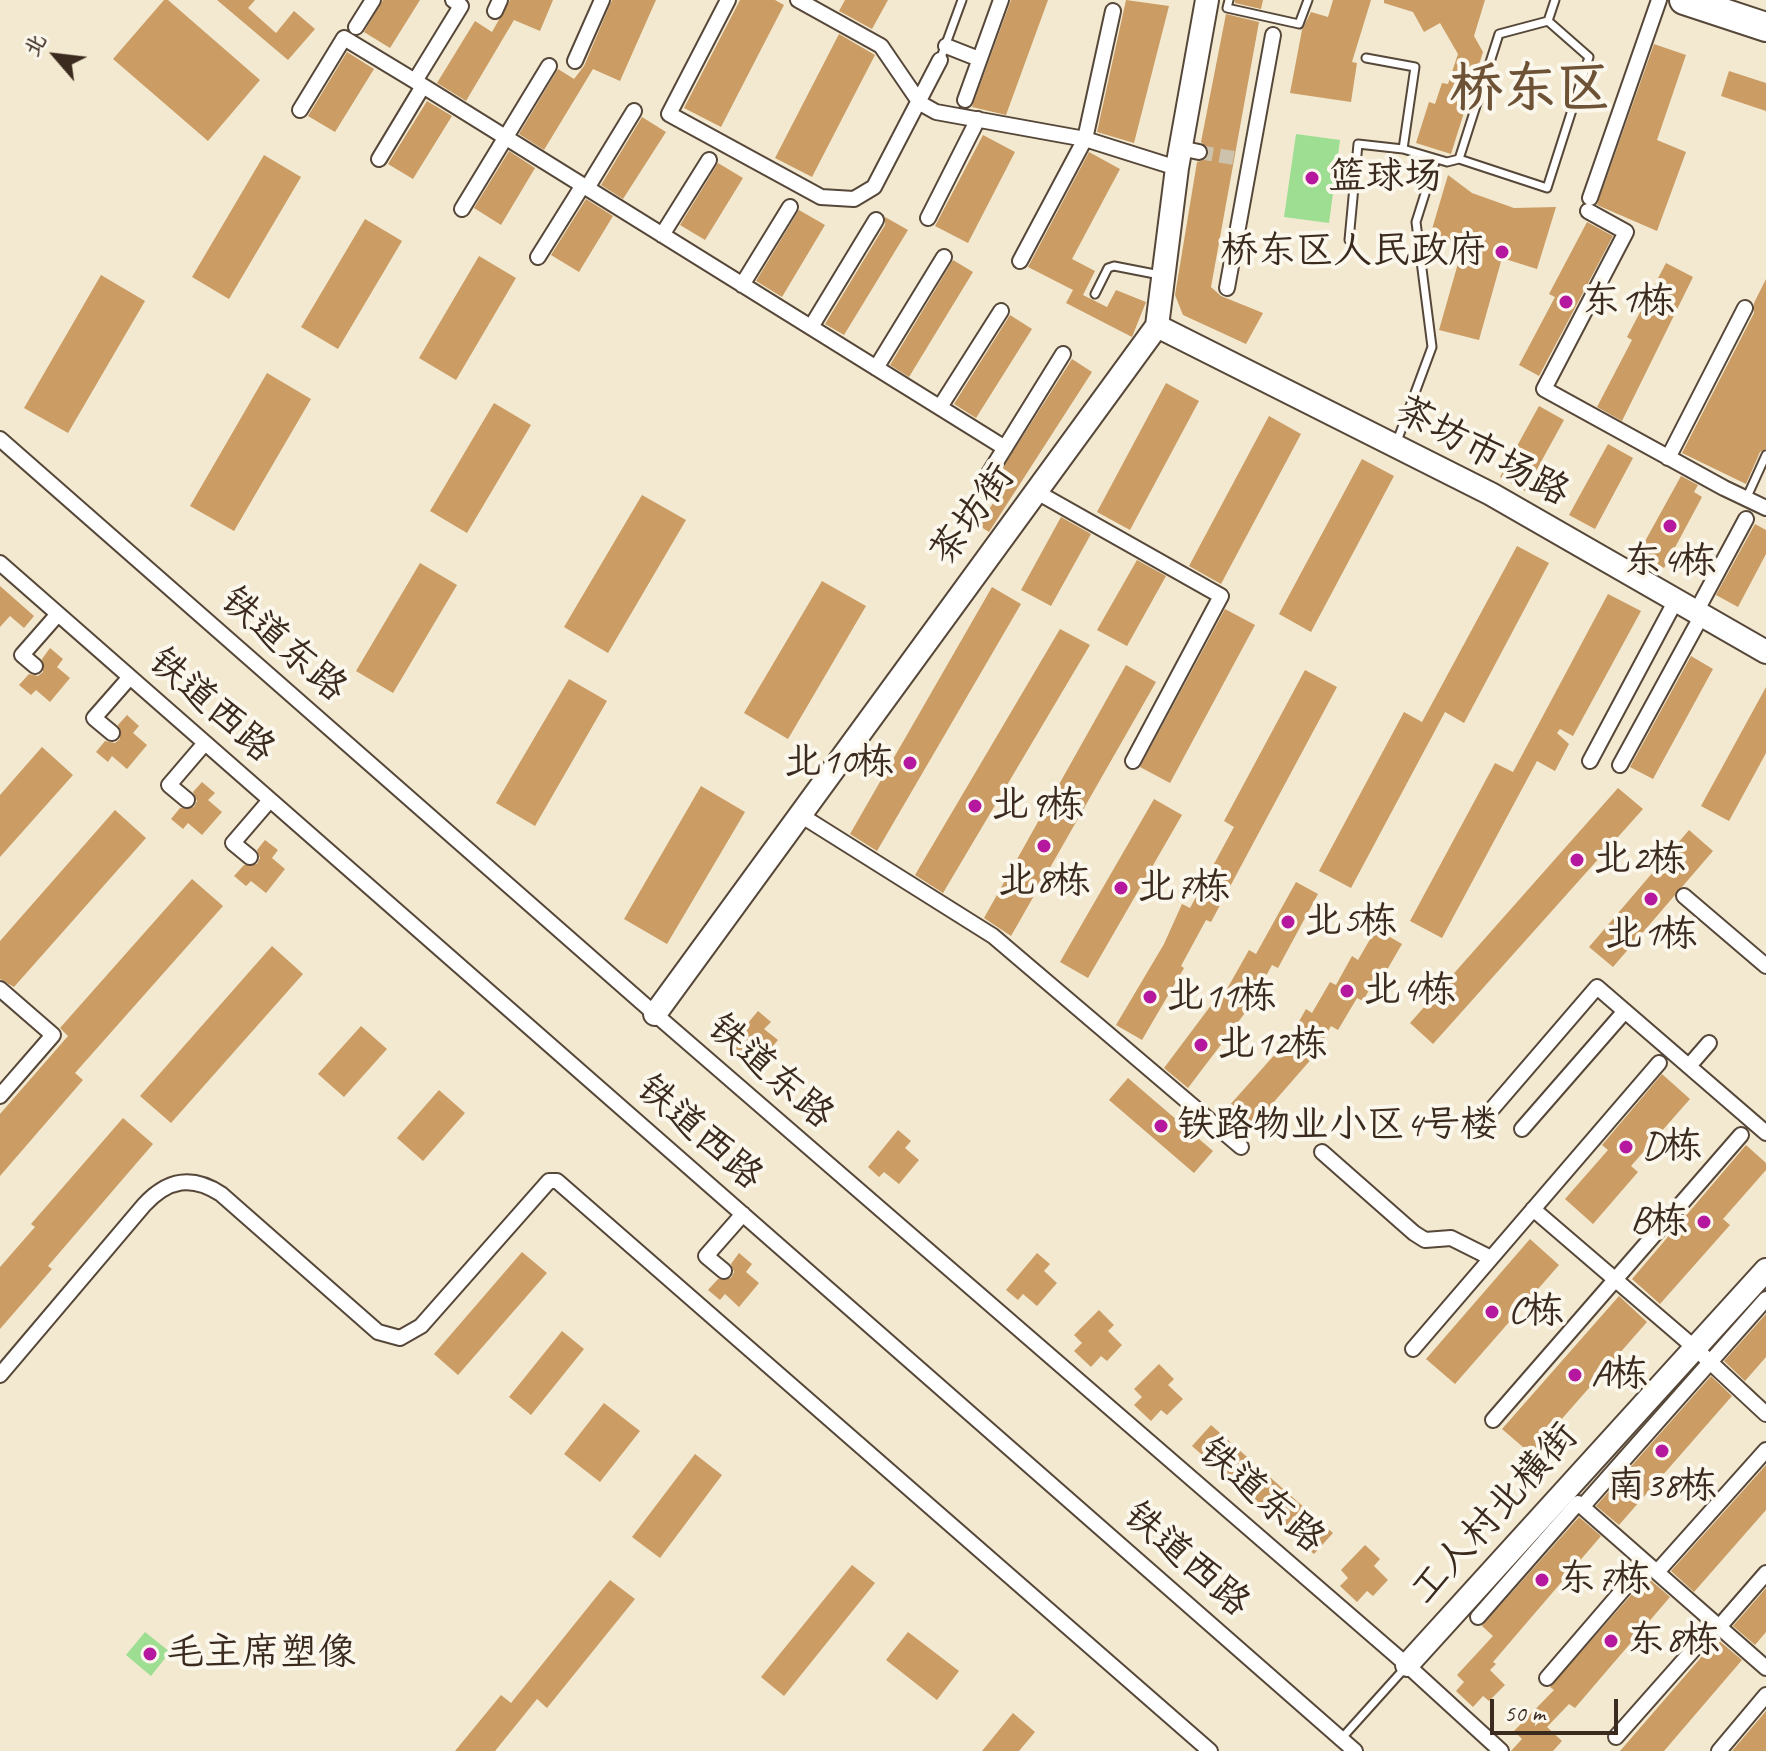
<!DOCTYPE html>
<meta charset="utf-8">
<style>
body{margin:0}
#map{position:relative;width:1766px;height:1751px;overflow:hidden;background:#f2e9d0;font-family:Caveat,"LXGW WenKai TC",sans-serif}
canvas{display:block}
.north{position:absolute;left:16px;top:16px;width:80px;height:80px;-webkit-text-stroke:6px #fbf7ec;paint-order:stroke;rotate:298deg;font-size:22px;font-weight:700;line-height:32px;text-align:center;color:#3b2a1e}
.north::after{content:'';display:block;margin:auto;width:28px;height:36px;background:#3b2a1e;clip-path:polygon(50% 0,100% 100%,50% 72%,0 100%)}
.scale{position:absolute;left:1490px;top:1699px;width:128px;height:36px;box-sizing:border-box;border:4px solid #3b2a1e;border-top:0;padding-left:10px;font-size:24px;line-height:28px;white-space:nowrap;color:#3b2a1e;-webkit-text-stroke:6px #fbf7ec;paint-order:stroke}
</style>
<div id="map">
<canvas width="1766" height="1751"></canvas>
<div class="north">北</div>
<div class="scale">50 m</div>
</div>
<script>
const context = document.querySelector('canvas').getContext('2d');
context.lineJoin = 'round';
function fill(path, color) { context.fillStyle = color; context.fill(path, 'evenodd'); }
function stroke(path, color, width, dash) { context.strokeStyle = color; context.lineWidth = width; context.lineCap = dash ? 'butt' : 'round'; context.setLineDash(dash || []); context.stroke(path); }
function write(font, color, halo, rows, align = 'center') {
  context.font = font + ' Caveat,"LXGW WenKai TC",sans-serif'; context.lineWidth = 8; context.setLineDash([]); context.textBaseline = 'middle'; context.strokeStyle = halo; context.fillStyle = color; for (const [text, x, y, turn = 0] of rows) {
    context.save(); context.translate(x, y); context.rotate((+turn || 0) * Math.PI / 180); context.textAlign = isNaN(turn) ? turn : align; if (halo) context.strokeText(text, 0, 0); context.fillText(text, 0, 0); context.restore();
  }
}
fill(new Path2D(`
 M 1296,134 L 1340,140 L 1329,223 L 1284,217 Z
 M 145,1632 L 170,1652 L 151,1676 L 126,1655 Z`), '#9ede93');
fill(new Path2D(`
 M 164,0 L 168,0 L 260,80 L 208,141 L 113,59 Z
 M 217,0 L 255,0 L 248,8 L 276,33 L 294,11 L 315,29 L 288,60 Z
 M 383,0 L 420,0 L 390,48 L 364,32 Z
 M 510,0 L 553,0 L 540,31 L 514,20 L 466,101 L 437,83 L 475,21 L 492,32 Z
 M 612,0 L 656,0 L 620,81 L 593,69 L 544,150 L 519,134 L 558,69 L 574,79 L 584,66 Z
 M 740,0 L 775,0 L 784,5 L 721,127 L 684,108 Z
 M 845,0 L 888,0 L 872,29 L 839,11 Z
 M 1011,0 L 1048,0 L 1006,115 L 972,107 Z
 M 1126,0 L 1169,6 L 1134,143 L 1097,132 Z
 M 1235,0 L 1263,0 L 1261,9 L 1235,3 Z
 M 1333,0 L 1371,0 L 1352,62 L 1357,63 L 1351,102 L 1290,93 L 1302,30 L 1311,12 L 1328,17 Z
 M 1384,0 L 1485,0 L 1474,36 L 1483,52 L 1451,154 L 1416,143 L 1429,102 L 1435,104 L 1442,83 L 1448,84 L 1458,54 L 1440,23 L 1424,32 L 1413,12 L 1384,3 Z
 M 1226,14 L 1259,22 L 1211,287 L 1221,296 L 1263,313 L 1246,344 L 1183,315 L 1175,295 L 1197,162 L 1206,159 L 1209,153 L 1201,142 Z
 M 839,34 L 875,55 L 812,177 L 775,158 Z
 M 1654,44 L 1686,55 L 1657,140 L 1686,152 L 1657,231 L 1597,205 Z
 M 347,52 L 374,69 L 335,132 L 308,116 Z
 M 1729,71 L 1766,83 L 1766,111 L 1721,96 Z
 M 427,101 L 452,116 L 413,179 L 388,164 Z
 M 642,117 L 666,132 L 623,199 L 601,185 Z
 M 983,135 L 1015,152 L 968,243 L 935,226 Z
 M 509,151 L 535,168 L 501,225 L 474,208 Z
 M 1089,152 L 1120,169 L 1072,259 L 1095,271 L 1083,295 L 1107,307 L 1116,290 L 1146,302 L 1132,337 L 1066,303 L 1073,290 L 1028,267 Z
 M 264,155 L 301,177 L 229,299 L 192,277 Z
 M 718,163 L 743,178 L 705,240 L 680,225 Z
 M 1448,175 L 1472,193 L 1514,208 L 1556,207 L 1537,269 L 1502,258 L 1479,340 L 1439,330 L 1463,246 L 1430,236 Z
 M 586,199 L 613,216 L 579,272 L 551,255 Z
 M 799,210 L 825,225 L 782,297 L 756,281 Z
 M 885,217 L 908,230 L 844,335 L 825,324 L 885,225 Z
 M 365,219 L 402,241 L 338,349 L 301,327 Z
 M 1587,222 L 1613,236 L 1539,376 L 1519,365 L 1555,297 L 1549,294 Z
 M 479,256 L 516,278 L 456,380 L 419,358 Z
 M 953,260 L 973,272 L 909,377 L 890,365 Z
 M 1666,263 L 1693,277 L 1622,421 L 1597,407 L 1632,340 L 1627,337 Z
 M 101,275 L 145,301 L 68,433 L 24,408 Z
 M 1766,279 L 1766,449 L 1760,452 L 1746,484 L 1682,453 L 1754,313 L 1754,303 Z
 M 1010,315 L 1032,329 L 976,418 L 954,404 Z
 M 1072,359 L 1092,372 L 989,532 L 978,525 L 1003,489 L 993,483 Z
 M 267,373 L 311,399 L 234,531 L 190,506 Z
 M 1166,383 L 1199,401 L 1130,530 L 1097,512 Z
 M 494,403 L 531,425 L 467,533 L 430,511 Z
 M 1539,406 L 1564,420 L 1525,491 L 1500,477 Z
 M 1269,416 L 1301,434 L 1221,584 L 1189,566 Z
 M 1608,444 L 1633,458 L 1595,529 L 1569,515 Z
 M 1362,459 L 1394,476 L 1311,632 L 1279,614 Z
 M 1681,476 L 1698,485 L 1694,492 L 1702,497 L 1664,568 L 1638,554 Z
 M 642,495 L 686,520 L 608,653 L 564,627 Z
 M 1061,517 L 1091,534 L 1051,606 L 1021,590 Z
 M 1755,524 L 1766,530 L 1766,554 L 1738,607 L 1716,595 Z
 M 1517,546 L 1549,563 L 1464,723 L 1445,712 L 1351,888 L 1319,871 L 1404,712 L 1422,722 Z
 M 1137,560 L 1166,576 L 1127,646 L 1097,630 Z
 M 420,563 L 457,585 L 393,693 L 356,671 Z
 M 822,581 L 866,606 L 788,739 L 744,713 Z
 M 0,586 L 34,616 L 24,628 L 10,616 L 0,627 Z
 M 992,587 L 1021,604 L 877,851 L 850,834 Z
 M 1608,594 L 1641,611 L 1573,736 L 1560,729 L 1557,733 L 1569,744 L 1555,771 L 1537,761 L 1442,938 L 1410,921 L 1495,763 L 1513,772 Z
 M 1225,609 L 1255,625 L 1170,783 L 1140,767 Z
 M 1060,629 L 1090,645 L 943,893 L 915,875 Z
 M 50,648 L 63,659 L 57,667 L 70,678 L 50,702 L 36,690 L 31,695 L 19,685 L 29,674 L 38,676 L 43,672 L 42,659 Z
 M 1691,656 L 1713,669 L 1653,779 L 1630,767 Z
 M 1126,665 L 1156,682 L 1011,936 L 984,918 Z
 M 1305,670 L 1337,687 L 1211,922 L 1206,920 L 1181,966 L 1184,968 L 1142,1040 L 1116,1025 L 1164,944 L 1182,904 L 1190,908 L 1234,827 L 1224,821 Z
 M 569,679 L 607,701 L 535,826 L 496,803 Z
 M 1766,687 L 1766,753 L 1729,821 L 1701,806 Z
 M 127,715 L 139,726 L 133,733 L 147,745 L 127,769 L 112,756 L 108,762 L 96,752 L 105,741 L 115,743 L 120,739 L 118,725 Z
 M 42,747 L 73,775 L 0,857 L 0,795 Z
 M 202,782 L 215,793 L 208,800 L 222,812 L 202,835 L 188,823 L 183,829 L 171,819 L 180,808 L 194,807 L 197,801 L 193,792 Z
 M 701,786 L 745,812 L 667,944 L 624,919 Z
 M 1618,788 L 1643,809 L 1433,1044 L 1410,1023 Z
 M 1154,799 L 1182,815 L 1088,978 L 1060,962 Z
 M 115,810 L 146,838 L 14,987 L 0,979 L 0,941 Z
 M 1689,830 L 1713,851 L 1613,967 L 1589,947 Z
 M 265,840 L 278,850 L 272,858 L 285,869 L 266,893 L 251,881 L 246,886 L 234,876 L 244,865 L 257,864 L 260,858 L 257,850 Z
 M 192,879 L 223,906 L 75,1073 L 83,1080 L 0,1176 L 0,1114 L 68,1036 L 60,1028 Z
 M 1296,882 L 1318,894 L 1278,968 L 1272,965 L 1248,1009 L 1188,1088 L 1164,1068 L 1215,1000 L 1219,1003 L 1249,950 L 1256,954 Z
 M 1376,929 L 1402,944 L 1384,975 L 1379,972 L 1363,1001 L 1357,998 L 1338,1030 L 1331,1026 L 1314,1056 L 1244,1136 L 1220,1116 L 1277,1052 L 1280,1055 L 1306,1009 L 1312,1013 L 1330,982 L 1336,985 L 1352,956 L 1358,960 Z
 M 272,946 L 303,974 L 171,1123 L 140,1096 Z
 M 758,1011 L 771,1022 L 764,1029 L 778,1040 L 758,1064 L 743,1052 L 739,1058 L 727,1048 Z
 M 361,1026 L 387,1049 L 344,1097 L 318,1074 Z
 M 1662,1074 L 1690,1099 L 1631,1166 L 1638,1172 L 1593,1224 L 1565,1199 L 1608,1150 L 1602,1145 Z
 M 1128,1078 L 1213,1151 L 1194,1173 L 1109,1100 Z
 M 439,1090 L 465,1113 L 423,1161 L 397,1138 Z
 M 123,1118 L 153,1144 L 48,1266 L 52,1269 L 0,1329 L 0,1267 L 35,1227 L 31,1224 Z
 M 898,1130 L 911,1141 L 905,1148 L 919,1160 L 899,1184 L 884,1172 L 879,1177 L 868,1167 Z
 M 1746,1145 L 1766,1163 L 1766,1170 L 1723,1219 L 1730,1225 L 1660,1304 L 1632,1279 Z
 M 1530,1239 L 1559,1265 L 1455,1384 L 1426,1359 Z
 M 522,1252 L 547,1273 L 458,1375 L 434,1354 Z
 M 739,1253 L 752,1264 L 746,1272 L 759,1283 L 739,1307 L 725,1294 L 720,1300 L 708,1290 L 718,1279 L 731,1278 L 734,1272 L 731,1264 Z
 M 1037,1253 L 1050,1264 L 1044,1271 L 1057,1283 L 1037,1306 L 1023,1294 L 1018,1300 L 1006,1290 Z
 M 1619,1296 L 1647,1322 L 1531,1454 L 1502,1429 Z
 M 1099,1310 L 1114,1325 L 1108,1331 L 1122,1345 L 1107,1361 L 1101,1356 L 1091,1367 L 1074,1351 L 1082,1343 L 1074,1335 Z
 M 1766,1314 L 1766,1357 L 1745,1381 L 1724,1361 Z
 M 562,1331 L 584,1349 L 531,1415 L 509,1397 Z
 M 1159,1364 L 1174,1379 L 1168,1385 L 1183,1399 L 1167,1415 L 1161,1410 L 1151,1421 L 1134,1405 L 1142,1397 L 1134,1389 Z
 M 1711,1376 L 1732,1396 L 1619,1525 L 1596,1506 Z
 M 604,1403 L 640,1431 L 600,1482 L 564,1454 Z
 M 1211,1425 L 1333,1533 L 1314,1554 L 1192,1446 Z
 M 695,1454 L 722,1475 L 660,1558 L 632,1537 Z
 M 1766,1465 L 1766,1510 L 1694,1592 L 1671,1571 Z
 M 1579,1517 L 1601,1536 L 1493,1662 L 1496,1664 L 1490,1670 L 1505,1685 L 1489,1701 L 1483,1696 L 1473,1707 L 1456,1691 L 1464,1682 L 1457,1675 L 1493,1636 L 1482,1626 Z
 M 1365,1545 L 1380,1559 L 1374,1566 L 1388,1580 L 1373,1596 L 1367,1591 L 1357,1602 L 1340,1586 L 1348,1578 L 1341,1570 Z
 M 852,1565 L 875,1583 L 784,1696 L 761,1677 Z
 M 1647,1577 L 1670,1597 L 1575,1708 L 1569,1704 L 1547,1727 L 1562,1741 L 1553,1751 L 1511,1751 L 1522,1739 L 1514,1731 L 1554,1690 L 1550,1687 Z
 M 610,1580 L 635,1599 L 547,1708 L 537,1699 L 495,1751 L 455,1751 L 501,1695 L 511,1703 Z
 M 1766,1588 L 1766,1632 L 1755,1645 L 1733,1626 Z
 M 908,1632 L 959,1671 L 937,1700 L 886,1660 Z
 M 1717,1639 L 1742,1660 L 1664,1751 L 1620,1751 Z
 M 1766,1711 L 1766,1751 L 1732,1751 Z
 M 1013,1713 L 1035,1732 L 1019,1751 L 982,1751 Z`), '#cb9c64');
stroke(new Path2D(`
 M 1199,152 L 1234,158`), '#cdc3ac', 14, [14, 7]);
const lane = new Path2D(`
 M 1229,0 L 1227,8 L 1299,24 L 1308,0
 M 1548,21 L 1555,0
 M 1366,58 L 1415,67 L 1403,149
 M 940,60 L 962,0
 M 1349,240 L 1358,144 L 1403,149 L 1447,162 L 1459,159 L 1547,188 L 1589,57 L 1548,21 L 1499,34 L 1459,159
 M 1095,294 L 1108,268 L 1114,266 L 1160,275
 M 1396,444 L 1432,347 L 1416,222 L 1436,159
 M 1746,499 L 1766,455
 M 1341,1739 L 1404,1669`);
const street = new Path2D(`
 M 453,0 L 461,6 L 415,81 L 1005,448
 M 728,0 L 669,114 L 821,197 L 854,199 L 874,187 L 940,60
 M 798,0 L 881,46 L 920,103 L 936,112 L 1085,139 L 1177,168
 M 495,11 L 500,0
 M 356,27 L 373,0
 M 946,46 L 979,59
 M 575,61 L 602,0
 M 965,100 L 1001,0
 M 300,110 L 344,38 L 415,81
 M 1180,148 L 1199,152
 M 379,159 L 423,86
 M 587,188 L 634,111
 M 1590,198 L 1659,0
 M 462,209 L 549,66
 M 1588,211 L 1626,232 L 1544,389 L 1724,488 L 1766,508
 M 928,218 L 978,119
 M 662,235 L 709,160
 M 538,257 L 583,185
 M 1020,261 L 1085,139 L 1113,11
 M 742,285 L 790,207
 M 1227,288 L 1273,35
 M 811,327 L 876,220
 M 876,368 L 944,257
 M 940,407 L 1001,311
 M 0,439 L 655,1014 L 1407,1665 L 1501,1751
 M 1668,458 L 1745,308
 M 988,475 L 1063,354
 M 1035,491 L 1221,596 L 1133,761
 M 0,563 L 1355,1751
 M 1696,612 L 1746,519
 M 35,666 L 22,655 L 58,614
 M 112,733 L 94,718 L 130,677
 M 1590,761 L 1676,600
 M 1620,765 L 1702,615
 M 187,800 L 169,785 L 205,743
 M 802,816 L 993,936 L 1241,1147
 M 250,857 L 233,843 L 270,800
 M 1684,896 L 1766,966
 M 0,989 L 53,1035 L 0,1096
 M 1689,1066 L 1709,1043
 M 1486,1116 L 1597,987 L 1766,1133
 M 1522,1129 L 1625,1011
 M 1322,1152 L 1414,1233 L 1425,1240 L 1451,1238 L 1491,1258
 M 1533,1209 L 1695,1348 L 1766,1414
 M 724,1271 L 706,1256 L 743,1214
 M 1413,1349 L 1659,1063
 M 0,1375 L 144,1205 C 168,1179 192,1175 221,1194 L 378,1332 L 400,1338 L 421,1326 L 549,1181 L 557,1181 L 1210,1751
 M 1493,1420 L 1741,1135
 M 1582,1507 L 1766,1299
 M 1657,1572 L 1766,1450
 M 1478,1617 L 1578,1503 L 1766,1668
 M 1719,1627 L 1766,1573
 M 1547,1678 L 1646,1563
 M 1616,1737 L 1716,1624
 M 1719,1751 L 1766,1695`);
const secondary = new Path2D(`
 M 1157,326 L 1491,494 L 1766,652
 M 655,1014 L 1157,326 L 1177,168 L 1207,0
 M 1407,1665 L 1766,1270`);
const highway = new Path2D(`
 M 1684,0 L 1766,27`);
stroke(lane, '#564739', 11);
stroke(street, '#564739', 18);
stroke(secondary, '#564739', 26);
stroke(highway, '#564739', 32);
stroke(lane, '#fff', 7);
stroke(street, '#fff', 14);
stroke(secondary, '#fff', 22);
stroke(highway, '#fff', 28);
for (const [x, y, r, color] of [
 [1312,178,8,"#b5179e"],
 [1502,252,8,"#b5179e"],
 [1566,302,8,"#b5179e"],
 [1670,526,8,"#b5179e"],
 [910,763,8,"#b5179e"],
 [975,806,8,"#b5179e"],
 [1044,846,8,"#b5179e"],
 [1577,860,8,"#b5179e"],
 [1121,888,8,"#b5179e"],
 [1651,899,8,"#b5179e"],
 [1288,922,8,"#b5179e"],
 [1347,991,8,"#b5179e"],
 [1150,997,8,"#b5179e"],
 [1201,1045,8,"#b5179e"],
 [1161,1126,8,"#b5179e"],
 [1626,1147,8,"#b5179e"],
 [1704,1222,8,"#b5179e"],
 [1492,1312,8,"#b5179e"],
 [1575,1375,8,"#b5179e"],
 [1662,1451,8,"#b5179e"],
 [1542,1580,8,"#b5179e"],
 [1611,1641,8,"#b5179e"],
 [150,1654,8,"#b5179e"]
]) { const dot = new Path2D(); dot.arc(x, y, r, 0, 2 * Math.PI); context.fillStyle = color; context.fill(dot); stroke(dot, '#fbf7ec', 3); }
write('38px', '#3b2a1e', '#fbf7ec', [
 ["篮球场",1328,178],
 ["桥东区人民政府",1486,252,"right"],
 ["东1栋",1582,302],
 ["东4栋",1670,562,"center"],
 ["北10栋",894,763,"right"],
 ["北9栋",991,806],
 ["北2栋",1593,860],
 ["北8栋",1044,882,"center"],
 ["北7栋",1137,888],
 ["北5栋",1304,922],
 ["北1栋",1651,935,"center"],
 ["北4栋",1363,991],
 ["北11栋",1166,997],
 ["北12栋",1217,1045],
 ["铁路物业小区4号楼",1177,1126],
 ["D栋",1642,1147],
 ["B栋",1688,1222,"right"],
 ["C栋",1508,1312],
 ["A栋",1591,1375],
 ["南38栋",1662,1487,"center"],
 ["东7栋",1558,1580],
 ["东8栋",1627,1641],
 ["毛主席塑像",166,1654]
], 'left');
write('38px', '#3b2a1e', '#fbf7ec', [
 ["茶坊市场路",1482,452,28],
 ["茶坊街",973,515,-54],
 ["铁道东路",283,645,41],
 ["铁道西路",211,706,41],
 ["铁道东路",770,1072,41],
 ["铁道西路",699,1133,41],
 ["铁道东路",1261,1496,41],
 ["工人村北横街",1495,1514,-48],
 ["铁道西路",1186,1560,41]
]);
write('bold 54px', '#6d5236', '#fbf7ec', [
 ["桥东区",1530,91]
]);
</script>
